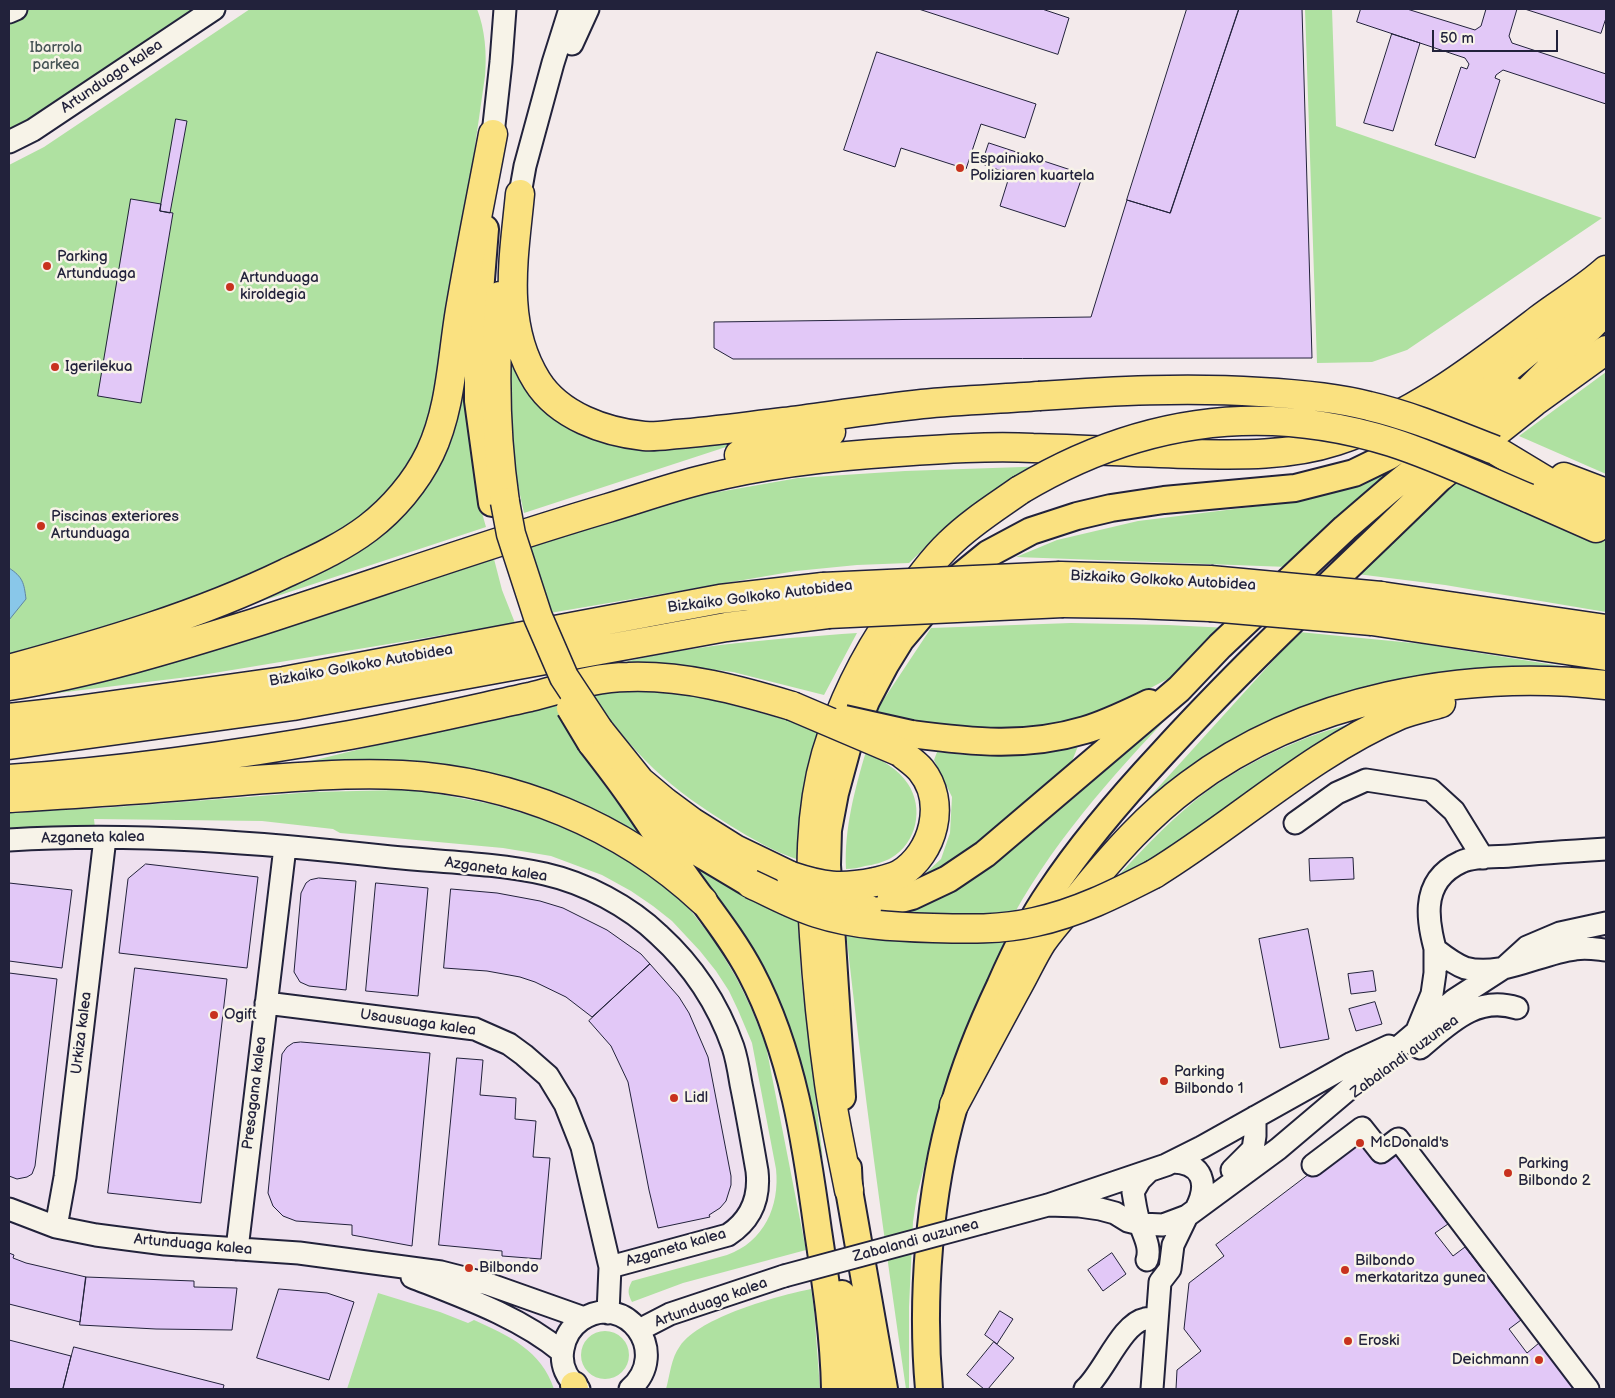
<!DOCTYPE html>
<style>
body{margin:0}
#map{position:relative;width:1615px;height:1398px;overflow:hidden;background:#f3eaeb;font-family:"Balsamiq Sans",sans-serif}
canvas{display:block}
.frame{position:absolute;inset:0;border:10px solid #22223b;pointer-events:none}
.scale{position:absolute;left:1432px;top:30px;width:126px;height:22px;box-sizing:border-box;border:2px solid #22223b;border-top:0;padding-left:6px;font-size:15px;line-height:18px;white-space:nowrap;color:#22223b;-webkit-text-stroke:4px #f7f3e8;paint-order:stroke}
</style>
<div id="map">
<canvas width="1615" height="1398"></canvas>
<div class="frame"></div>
<div class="scale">50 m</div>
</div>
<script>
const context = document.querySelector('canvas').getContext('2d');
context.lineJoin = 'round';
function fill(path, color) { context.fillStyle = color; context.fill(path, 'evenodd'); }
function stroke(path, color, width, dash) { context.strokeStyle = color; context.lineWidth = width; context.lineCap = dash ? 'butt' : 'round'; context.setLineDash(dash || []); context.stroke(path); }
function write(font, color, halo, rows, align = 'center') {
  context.font = font + ' "Balsamiq Sans",sans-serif'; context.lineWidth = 5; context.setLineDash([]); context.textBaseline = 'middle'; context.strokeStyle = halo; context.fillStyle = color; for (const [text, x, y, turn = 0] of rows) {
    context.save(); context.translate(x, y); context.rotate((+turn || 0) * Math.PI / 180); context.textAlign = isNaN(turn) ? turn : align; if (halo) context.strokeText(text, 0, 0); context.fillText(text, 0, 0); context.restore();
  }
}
fill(new Path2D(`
 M 9,840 L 501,867 L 621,907 L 712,1000 L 757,1171 L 738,1228 L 624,1263 L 606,1299 L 569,1333 L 575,1389 L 9,1389 Z`), '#eee0ef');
fill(new Path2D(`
 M 9,9 L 214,9 L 9,142 Z
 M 250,9 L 477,9 C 485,29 487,54 485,76 L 472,167 L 432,406 C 423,434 413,460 394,484 C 364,520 321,541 279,561 C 225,587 168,610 111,628 C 77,639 43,647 9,657 L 9,165 L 44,147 Z
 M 1305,9 L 1332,9 L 1336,126 L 1602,218 L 1407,350 L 1372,362 L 1317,363 Z
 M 507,345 L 576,426 L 771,434 L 726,447 L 524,513 L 515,472 L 509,431 Z
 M 462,351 L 478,499 L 486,527 L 150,638 L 415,492 Z
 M 1606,372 L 1606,474 L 1519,436 Z
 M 1401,463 L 1288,567 L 1016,557 L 1057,540 L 1138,521 L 1299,501 L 1358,483 Z
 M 1051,466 L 975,505 L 938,535 L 909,563 L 857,565 L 796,571 L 550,613 L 530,545 L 690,497 L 798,478 L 905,471 Z
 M 1458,478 L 1606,541 L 1606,612 L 1445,585 L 1357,574 Z
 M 494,559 L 502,590 L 515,623 L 196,676 L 9,699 L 92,675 L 255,638 Z
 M 1071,623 L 1168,625 L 1229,628 L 1179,673 L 1139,694 L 1092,714 L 1042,728 L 980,729 L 923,723 L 876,711 L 931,628 Z
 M 1299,632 L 1423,644 L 1598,672 L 1496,673 L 1217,750 L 1135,813 Z
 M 857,633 L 824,695 L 733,672 L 684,666 L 616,664 C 695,644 776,639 857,633 Z
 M 649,690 L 696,695 L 790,721 L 820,734 L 799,860 C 775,852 752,839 731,826 C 704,809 677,791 654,769 C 630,746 609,719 590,692 Z
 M 1187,697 C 1123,764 1059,833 1014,914 L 987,917 L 890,914 Z
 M 555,702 L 580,752 L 648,844 L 565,801 L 282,768 Z
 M 1375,717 L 1215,823 L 1108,887 C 1136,856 1164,826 1197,799 C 1229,773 1271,752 1309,737 C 1331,729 1353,723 1375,717 Z
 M 1078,746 L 1069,769 L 979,846 L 916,882 L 941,859 L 950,833 L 952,797 L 934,760 L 937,752 C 988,758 1027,758 1078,746 Z
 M 866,751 C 880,760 899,769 908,784 C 924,808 917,843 891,858 C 884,862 873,865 865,866 C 859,868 852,869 846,869 C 844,829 855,789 866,751 Z
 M 400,790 L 429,792 L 491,804 L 529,815 L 567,828 L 603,846 L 652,877 L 669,890 L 691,911 L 715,942 L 737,979 L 752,1010 L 766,1046 L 806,1250 L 683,1283 L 632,1302 C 628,1294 627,1290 632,1281 L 727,1255 C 764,1242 780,1206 776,1169 L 752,1043 L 738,1010 L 729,991 L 716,971 L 700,951 L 672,921 L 653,906 L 631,891 L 602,875 L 551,856 L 503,848 L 340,833 L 333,829 L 262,821 L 94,819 L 95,828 L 9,830 L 9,812 L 102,808 L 313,792 Z
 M 688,861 L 746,895 L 798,919 L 801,976 L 823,1160 L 808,1102 Z
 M 846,932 L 1006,939 L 962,1037 L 941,1101 L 917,1195 L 913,1222 L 909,1307 L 909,1389 L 906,1389 C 884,1237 863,1085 846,932 Z
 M 811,1289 L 814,1309 L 820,1389 L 666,1389 C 670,1375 671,1358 680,1346 C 700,1317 777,1296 811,1289 Z
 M 378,1293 L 440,1312 L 468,1323 L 474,1320 C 509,1336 541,1350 554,1389 L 347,1389 Z
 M581 1355a24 24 0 1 1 48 0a24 24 0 1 1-48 0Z`), '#afe1a1');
const water = new Path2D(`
 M 9,568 C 23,577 24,583 26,599 L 9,620 Z`);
fill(water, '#89c7e9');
stroke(water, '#6085a3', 1);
const building = new Path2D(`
 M 919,9 L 1042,9 L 1069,18 L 1058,54 Z
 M 1187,9 L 1239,9 L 1170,213 L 1127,200 Z
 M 1239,9 L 1302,9 L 1312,358 L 733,359 L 714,348 L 714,322 L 1091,317 L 1127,200 L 1170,213 Z
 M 1361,9 L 1407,9 L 1475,30 L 1481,26 L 1486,9 L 1517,9 L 1509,36 L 1512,43 L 1606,74 L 1606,104 L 1503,70 L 1496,75 L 1495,78 L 1500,80 L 1475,158 L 1435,145 L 1461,67 L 1467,69 L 1469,64 L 1465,58 L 1357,22 Z
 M 1525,9 L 1606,9 L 1606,18 L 1601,33 Z
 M 1392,34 L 1420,43 L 1393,131 L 1364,123 Z
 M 877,52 L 1036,104 L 1025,138 L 981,124 L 966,169 L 901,148 L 895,167 L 844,150 Z
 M 176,119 L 187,121 L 170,213 L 160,211 Z
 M 989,143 L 1083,174 L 1065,227 L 1000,206 L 1010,174 L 982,164 Z
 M 131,199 L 161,204 L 160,211 L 173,213 L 141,403 L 98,396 Z
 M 1353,858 L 1354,879 L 1310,881 L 1309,859 Z
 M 146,864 L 258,877 L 247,968 L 119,953 L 128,879 Z
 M 319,878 L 356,881 L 346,990 L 309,986 L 300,982 L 294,972 L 301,893 L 306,883 L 310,880 Z
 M 9,883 L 72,890 L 62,968 L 9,961 Z
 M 376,883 L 428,888 L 418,996 L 366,991 Z
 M 451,889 L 497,893 L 540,901 L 563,908 L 607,930 L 641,954 L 650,964 L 592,1017 L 566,997 L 535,982 L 520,977 L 487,971 L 444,968 Z
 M 1308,929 L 1329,1039 L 1280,1048 L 1259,939 Z
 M 650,964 L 679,997 L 689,1013 L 708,1057 L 731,1176 L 731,1185 L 726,1201 L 720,1208 L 709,1215 L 710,1217 L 658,1228 L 649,1190 L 628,1082 L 611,1046 L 589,1021 Z
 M 135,968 L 227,979 L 201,1203 L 108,1193 Z
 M 1373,971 L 1376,991 L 1351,994 L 1348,974 Z
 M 9,973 L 57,979 L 35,1166 L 32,1174 L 27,1177 L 17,1179 L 9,1176 Z
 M 1375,1002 L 1382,1024 L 1356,1031 L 1349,1009 Z
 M 301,1042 L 430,1053 L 412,1246 L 352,1235 L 352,1225 L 296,1221 L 283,1216 L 273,1206 L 268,1193 L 282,1054 L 287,1047 L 293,1043 Z
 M 457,1058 L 483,1060 L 480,1095 L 516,1098 L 515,1119 L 536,1121 L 533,1157 L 550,1158 L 541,1259 L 502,1256 L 502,1251 L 439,1245 Z
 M 1361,1135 L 1392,1150 L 1448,1224 L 1435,1233 L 1453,1256 L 1465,1247 L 1521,1320 L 1509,1329 L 1527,1353 L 1539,1343 L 1574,1389 L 1176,1389 L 1177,1370 L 1201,1351 L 1184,1329 L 1189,1283 L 1224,1256 L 1216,1245 Z
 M 9,1253 L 14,1255 L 13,1258 L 26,1263 L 86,1277 L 80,1322 L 9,1304 Z
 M 1112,1253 L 1126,1274 L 1103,1291 L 1088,1270 Z
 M 86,1277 L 194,1281 L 194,1287 L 237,1288 L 232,1330 L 156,1329 L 80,1325 Z
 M 279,1289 L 327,1293 L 354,1302 L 329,1380 L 257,1358 Z
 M 1000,1311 L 1013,1319 L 997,1344 L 985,1335 Z
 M 9,1340 L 71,1356 L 63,1389 L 9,1389 Z
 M 994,1342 L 1014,1358 L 988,1389 L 984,1389 L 967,1375 Z
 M 74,1347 L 224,1385 L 223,1389 L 63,1389 Z`);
fill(building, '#e2c8f7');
stroke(building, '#22223b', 1);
const minor = new Path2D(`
 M 9,12 L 16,9
 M 572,44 L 588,9
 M 493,134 L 501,62 L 505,9
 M 9,142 L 33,130 L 214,9
 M 520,194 L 525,166 L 553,63 L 570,9
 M 1295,823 L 1337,793 L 1366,780 L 1431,790 L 1454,811 L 1483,858
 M 9,840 C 137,832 264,843 391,857 C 442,862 495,863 545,874 C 585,883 629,906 659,935 C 693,966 718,1004 733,1047 C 737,1059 739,1072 741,1084 C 747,1113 752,1142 757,1171 C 760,1198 751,1220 728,1235 L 610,1267
 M 1435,949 C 1444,956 1454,964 1465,968 C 1501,978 1540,953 1575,949 C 1586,947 1596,949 1606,950
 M 1439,963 C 1428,925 1417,882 1461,862 C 1473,856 1497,857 1510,856 C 1542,853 1574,851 1606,849
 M 266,1003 L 475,1029 L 509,1044 L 524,1055 L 548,1076 L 565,1104 L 582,1147 L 610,1267 L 608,1313
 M 1418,1028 L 1432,994 L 1435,973 L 1435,949
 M 1420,1048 C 1449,1024 1476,995 1517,1008
 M 1173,1162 C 1203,1163 1209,1184 1196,1209
 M 1313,1165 L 1362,1128 L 1381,1152 L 1398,1139 L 1588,1389
 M 1232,1170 L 1253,1149 L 1255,1136 L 1255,1117
 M 1048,1205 L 1079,1206 L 1100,1209 L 1115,1213 L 1128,1221 L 1140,1224 L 1163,1225 L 1187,1216 L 1278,1149 L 1454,1000 L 1505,967 L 1527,947 L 1560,933 L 1606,923
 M 9,1209 L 56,1227 L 96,1235 L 165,1244 L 299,1253 L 441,1272 L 488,1284 L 584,1318
 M 985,1222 L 1048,1205 L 1166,1165 L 1202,1147 L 1352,1063 L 1389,1046
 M 56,1227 L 65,1177 L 105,838
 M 237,1249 L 285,847
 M 1147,1260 C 1151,1247 1144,1236 1140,1224 C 1136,1214 1135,1203 1133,1192 L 1140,1180 L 1149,1171
 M 412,1277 C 463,1297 520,1317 562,1352
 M 639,1330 L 670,1314 L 784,1276
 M 579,1389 C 567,1379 560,1365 563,1349 C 565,1337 571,1327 581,1320 C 625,1290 672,1352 630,1389
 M 1085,1389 C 1103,1374 1122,1323 1145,1319 C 1149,1318 1153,1319 1157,1319
 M 1152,1389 L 1160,1282 L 1170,1269 L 1173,1245 L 1187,1216`);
const major = new Path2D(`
 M 485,229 L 478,317 L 478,401 L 492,503
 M 1504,414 L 1606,312
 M 911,734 C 972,742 1025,748 1085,730 C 1108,723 1128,713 1149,703
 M 591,743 C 605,761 619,779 632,798 C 649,822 665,848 683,873 C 706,906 732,937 751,973 C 793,1053 806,1143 818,1231 C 826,1284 834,1336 835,1389
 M 659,824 L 669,835 L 751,884
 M 868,908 L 912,896 L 948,879 L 985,854 L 1179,689 L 1220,646 L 1345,528 L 1388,491 L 1512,390
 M 842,1097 L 827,865 L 828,830 L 835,793 L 848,745 L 866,701 L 885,665 L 901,639 L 940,593 L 988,554 L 1031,531 L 1077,516 L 1111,508 L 1164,500 L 1295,488 L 1354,473 L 1389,456 L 1474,397 L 1545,339 L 1602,285
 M 848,1168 L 849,1190 L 884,1389
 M 842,1294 L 861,1389
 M 574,1385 L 575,1389
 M 929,1389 C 921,1300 929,1192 954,1106 C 965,1065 982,1024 1000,986 C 1014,954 1030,921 1050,892 C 1083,842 1122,797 1163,753 C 1256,651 1359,558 1457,461`);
const highway = new Path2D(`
 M 520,194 C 514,257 501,324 537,381 C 559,416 605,432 644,436 C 655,437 667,435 678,434 C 714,431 749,426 784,422 C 830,416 876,409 922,404 C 961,400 1000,399 1039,396
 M 500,296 C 494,365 495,433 505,502
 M 1495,450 L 1606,517
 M 739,455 L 785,442 L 831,432
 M 1441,476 L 1534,402 L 1606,350
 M 1564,477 L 1606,493
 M 1528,498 L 1596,528
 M 1060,576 L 1210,580
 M 1381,596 L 1606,629
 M 1063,603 L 1134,604 L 1210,607
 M 1372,621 L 1606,656
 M 9,669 C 104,643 197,616 286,573 C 314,560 343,547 368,528 C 393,509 416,482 430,453 C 451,409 452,358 460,310 C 470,251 482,193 493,134
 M 9,686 C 92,673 174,648 254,623 C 372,585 489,543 608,508 C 641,498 672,487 705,479 C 768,463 833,456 898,452 C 943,449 988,446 1033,448 C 1086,449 1140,453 1193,454 C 1241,455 1290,456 1336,441 C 1412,417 1475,368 1538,320 C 1560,303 1585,289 1606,270
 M 9,718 L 71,711 L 284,681 L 720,599 L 823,587
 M 599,730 L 640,781 L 665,802 L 692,822 L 735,849 L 791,876
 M 9,745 L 293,706 L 726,627 L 828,614
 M 9,779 C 123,771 237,755 350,735 C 410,724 470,710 530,697 C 562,689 594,677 628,677 C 684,675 739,690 792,706
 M 9,798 C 74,794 140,790 205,784 C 270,779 337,772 402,775 C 513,781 622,825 703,901
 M 1154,874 C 1237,823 1310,754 1400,715 C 1413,710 1428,707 1441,703
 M 875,882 C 883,880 893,878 900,874 C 934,853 947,802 921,770 C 915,763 907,758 900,752
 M 954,1105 C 975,1066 996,1026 1018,986 C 1026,972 1033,956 1042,942 C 1054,925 1069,909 1082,893 C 1114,854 1148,815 1189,785 C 1304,698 1465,669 1606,685
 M 849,1190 C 842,1154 834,1119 829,1083 C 822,1034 817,985 814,936 C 810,875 809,813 826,754 C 841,704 864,657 894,614 C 909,592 929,563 949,544 C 970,523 996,507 1020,490`);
stroke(minor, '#22223b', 25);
stroke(major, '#22223b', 30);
stroke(highway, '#22223b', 31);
stroke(minor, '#f7f3e8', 21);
stroke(major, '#fae180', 26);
stroke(highway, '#fae180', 28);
const minorBridge = new Path2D(`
 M 784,1276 L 985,1222`);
const majorBridge = new Path2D(`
 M 570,708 L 591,743
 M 844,719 L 911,734
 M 819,903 L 848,908 L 868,908`);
const highwayBridge = new Path2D(`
 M 1039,396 C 1113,391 1186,387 1260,392 C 1296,394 1334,397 1369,406 C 1412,416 1454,434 1495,450
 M 1020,490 C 1137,420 1260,401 1391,442 C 1438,457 1483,479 1528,498
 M 505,502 L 511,534 L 538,617 L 564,677 L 599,730
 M 1210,580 L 1381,596
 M 823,587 L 1060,576
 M 1210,607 L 1372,621
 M 828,614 L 1063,603
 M 792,706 L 900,752
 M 791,876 C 824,887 840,889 875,882
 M 751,884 C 773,894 794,906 817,913 C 854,925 895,927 933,928 C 967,929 1001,930 1035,922 C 1077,913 1115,894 1154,874`);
stroke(minorBridge, '#22223b', 25, []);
stroke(majorBridge, '#22223b', 30, []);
stroke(highwayBridge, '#22223b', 31, []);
stroke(minorBridge, '#f7f3e8', 21);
stroke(majorBridge, '#fae180', 26);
stroke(highwayBridge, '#fae180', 28);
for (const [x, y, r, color] of [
 [960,168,5,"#c8321e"],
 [47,266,5,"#c8321e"],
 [230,287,5,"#c8321e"],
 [55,367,5,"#c8321e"],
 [41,526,5,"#c8321e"],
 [214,1015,5,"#c8321e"],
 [1164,1081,5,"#c8321e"],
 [674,1098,5,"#c8321e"],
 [1360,1143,5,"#c8321e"],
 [1508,1173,5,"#c8321e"],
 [469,1268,5,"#c8321e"],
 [1345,1270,5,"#c8321e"],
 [1348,1341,5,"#c8321e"],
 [1539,1360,5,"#c8321e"]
]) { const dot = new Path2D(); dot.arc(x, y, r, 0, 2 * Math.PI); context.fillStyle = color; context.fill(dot); stroke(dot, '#f7f3e8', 2); }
write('15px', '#455254', '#f7f3e8', [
 ["Ibarrola",56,48],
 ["parkea",56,65]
]);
write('15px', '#22223b', '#f7f3e8', [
 ["Artunduaga kalea",112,77,-34],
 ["Bizkaiko Golkoko Autobidea",1163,581,3],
 ["Bizkaiko Golkoko Autobidea",760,597,-7],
 ["Bizkaiko Golkoko Autobidea",361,666,-10],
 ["Azganeta kalea",93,838,-1],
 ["Azganeta kalea",496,870,8],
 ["Usausuaga kalea",418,1023,8],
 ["Urkiza kalea",82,1033,-83],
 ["Zabalandi auzunea",1405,1057,-36],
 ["Presagana kalea",255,1093,-83],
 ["Zabalandi auzunea",916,1241,-15],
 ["Artunduaga kalea",193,1245,5],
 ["Azganeta kalea",676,1248,-16],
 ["Artunduaga kalea",711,1303,-20]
]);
write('15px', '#22223b', '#f7f3e8', [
 ["Espainiako",970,159],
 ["Poliziaren kuartela",970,176],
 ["Parking",57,257],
 ["Artunduaga",57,274],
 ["Artunduaga",240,278],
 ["kiroldegia",240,295],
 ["Igerilekua",65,367],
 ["Piscinas exteriores",51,517],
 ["Artunduaga",51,534],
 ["Ogift",224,1015],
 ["Parking",1174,1072],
 ["Bilbondo 1",1174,1089],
 ["Lidl",684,1098],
 ["McDonald's",1370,1143],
 ["Parking",1518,1164],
 ["Bilbondo 2",1518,1181],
 ["Bilbondo",1355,1261],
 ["merkataritza gunea",1355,1278],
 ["Bilbondo",479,1268],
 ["Eroski",1358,1341],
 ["Deichmann",1529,1360,"right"]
], 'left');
</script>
